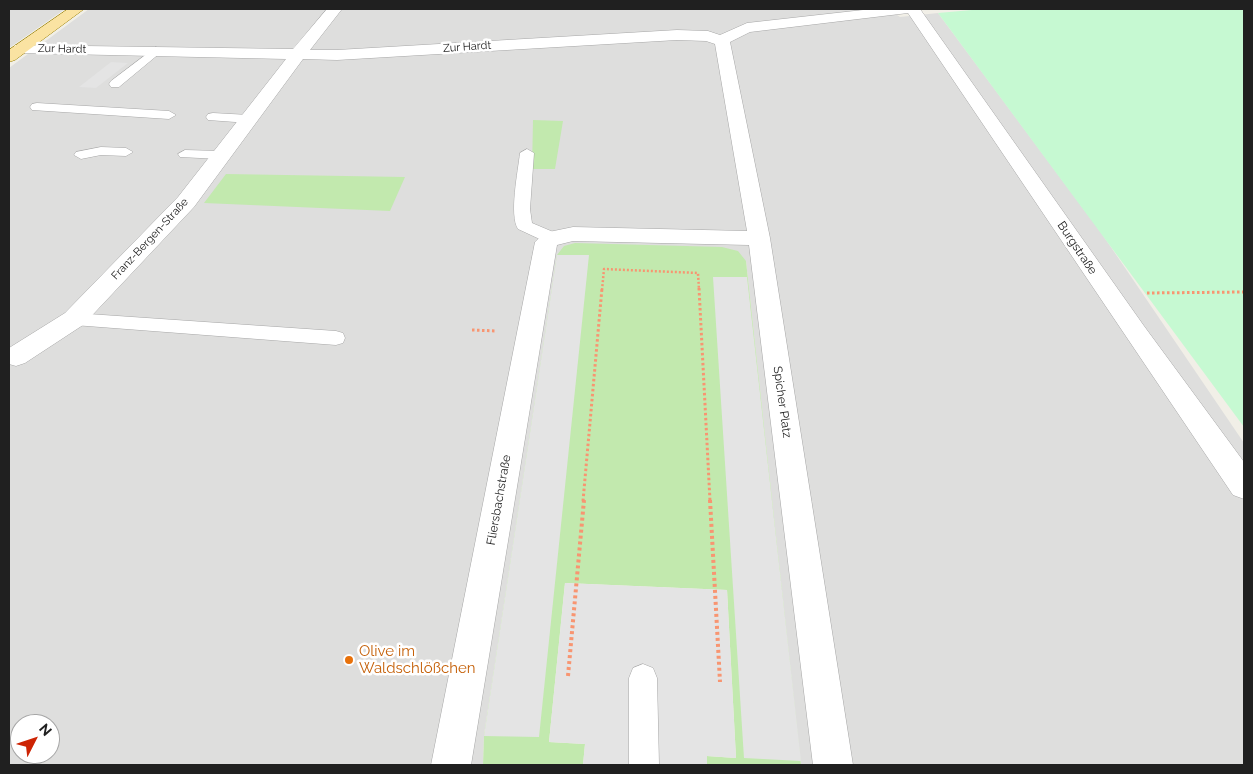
<!DOCTYPE html>
<meta charset="utf-8">
<style>
body{margin:0}
#map{position:relative;width:1253px;height:774px;overflow:hidden;background:#f1efe7;font-family:Raleway,sans-serif}
canvas{display:block}
.frame{position:absolute;inset:0;border:10px solid #202020;pointer-events:none}
.north{position:absolute;left:10px;top:714px;width:50px;height:50px;box-sizing:border-box;background:#fff;border:1px solid #a6a6a6;border-radius:50%;rotate:49deg;font-size:14px;font-weight:700;line-height:20px;text-align:center;color:#202020}
.north::after{content:'';display:block;margin:auto;width:18px;height:22px;background:#cd2404;clip-path:polygon(50% 0,100% 100%,50% 72%,0 100%)}
</style>
<div id="map">
<canvas width="1253" height="774"></canvas>
<div class="frame"></div>
<div class="north">N</div>
</div>
<script>
const context = document.querySelector('canvas').getContext('2d');
context.lineJoin = 'round';
function fill(path, color) { context.fillStyle = color; context.fill(path, 'evenodd'); }
function stroke(path, color, width, dash) { context.strokeStyle = color; context.lineWidth = width; context.lineCap = dash ? 'butt' : 'round'; context.setLineDash(dash || []); context.stroke(path); }
function write(font, color, halo, rows, align = 'center') {
  context.font = font + ' Raleway,sans-serif'; context.lineWidth = 5; context.setLineDash([]); context.textBaseline = 'middle'; context.strokeStyle = halo; context.fillStyle = color; for (const [text, x, y, turn = 0] of rows) {
    context.save(); context.translate(x, y); context.rotate((+turn || 0) * Math.PI / 180); context.textAlign = isNaN(turn) ? turn : align; if (halo) context.strokeText(text, 0, 0); context.fillText(text, 0, 0); context.restore();
  }
}
fill(new Path2D(`
 M 9,9 L 65,9 L 9,48 Z
 M 89,9 L 888,9 L 900,17 L 938,13 L 1100,231 L 1244,443 L 1244,765 L 801,765 L 746,261 L 557,255 L 484,735 L 483,765 L 9,765 L 9,68 ZM 20,724 L 50,724 L 50,754 L 20,754 Z`), '#dededd');
fill(new Path2D(`
 M 533,120 L 563,121 L 555,169 L 532,169 Z
 M 226,174 L 405,177 L 390,211 L 204,203 Z
 M 575,243 L 722,247 L 738,251 L 746,261 L 801,765 L 707,765 L 707,756 L 736,758 L 727,590 L 565,583 L 549,742 L 585,744 L 583,765 L 483,765 L 484,736 L 557,255 L 564,246 Z`), '#c2e9ae');
fill(new Path2D(`
 M 983,9 L 1244,9 L 1244,427 L 938,13 Z`), '#c6f9d2');
fill(new Path2D(`
 M 111,62 L 128,63 L 96,88 L 79,87 Z
 M 557,255 L 589,255 L 539,737 L 484,736 Z
 M 713,277 L 747,277 L 801,761 L 744,758 Z
 M 565,583 L 727,590 L 736,758 L 707,756 L 707,765 L 583,765 L 585,744 L 549,742 Z`), '#e4e4e4');
const lane = new Path2D(`
 M 156,47 L 160,49 L 160,53 L 119,87 L 111,87 L 109,84 L 111,81 Z
 M 37,103 L 169,111 L 176,115 L 169,119 L 32,110 L 30,107 L 32,104 Z
 M 213,113 L 249,115 L 256,119 L 249,123 L 208,120 L 206,117 L 208,114 Z
 M 101,147 L 126,148 L 133,152 L 126,156 L 101,155 L 81,159 L 74,155 L 76,152 Z
 M 527,149 L 534,153 L 530,209 L 532,223 L 558,234 L 560,238 L 558,242 L 546,242 L 518,229 C 509,215 518,171 520,153 Z
 M 185,150 L 220,151 L 227,155 L 220,159 L 180,157 L 178,154 Z
 M 74,313 L 336,331 L 343,333 L 345,338 L 343,343 L 336,345 L 74,325 L 68,324 L 65,319 L 68,314 Z
 M 643,664 L 653,668 L 657,678 L 659,765 L 629,765 L 629,678 L 633,668 Z`);
const street = new Path2D(`
 M 327,9 L 342,9 L 310,50 L 337,50 L 677,30 L 708,31 L 720,35 L 747,23 L 872,9 L 920,9 L 1144,326 L 1244,462 L 1244,499 L 1233,495 L 908,13 L 750,32 L 730,42 L 770,238 L 853,765 L 813,765 L 749,245 L 573,241 L 557,245 L 471,765 L 431,765 L 535,242 L 544,233 L 573,227 L 747,231 L 715,44 L 706,41 L 677,40 L 337,60 L 303,59 L 194,207 L 83,325 L 25,363 L 16,366 L 9,364 L 9,348 L 65,313 L 178,197 L 286,59 L 21,53 L 15,51 L 13,48 L 15,45 L 293,49 Z`);
const primary = new Path2D(`
 M 68,9 L 84,9 L 15,60 L 9,62 L 9,50 Z`);
stroke(lane, '#a7a7a7', 1);
stroke(street, '#a7a7a7', 1);
stroke(primary, '#9a8003', 1);
stroke(new Path2D(`
 M 602,290 L 604,269 L 698,273 L 699,290`), '#f89571', 2.5, [2, 2]);
stroke(new Path2D(`
 M 699,288 L 710,501
 M 1147,293 L 1244,292
 M 472,330 L 497,331
 M 583,501 L 602,288`), '#f89571', 3, [2.5, 2.5]);
stroke(new Path2D(`
 M 710,500 L 720,682
 M 568,676 L 584,500`), '#f89571', 4, [3, 3]);
fill(lane, '#fff');
fill(street, '#fff');
fill(primary, '#fae3a2');
for (const [x, y, r, color] of [
 [349,660,5,"#e8710a"]
]) { const dot = new Path2D(); dot.arc(x, y, r, 0, 2 * Math.PI); context.fillStyle = color; context.fill(dot); stroke(dot, '#fff', 2); }
write('11px', '#202020', '#fff', [
 ["Zur Hardt",467,47,-4],
 ["Zur Hardt",62,49,1],
 ["Franz-Bergen-Straße",150,239,-47]
]);
write('12px', '#202020', '#fff', [
 ["Burgstraße",1077,248,56],
 ["Spicher Platz",782,402,82],
 ["Fliersbachstraße",499,500,-80]
]);
write('15px', '#c56008', '#fff', [
 ["Olive im",359,651],
 ["Waldschlößchen",359,668]
], 'left');
</script>
